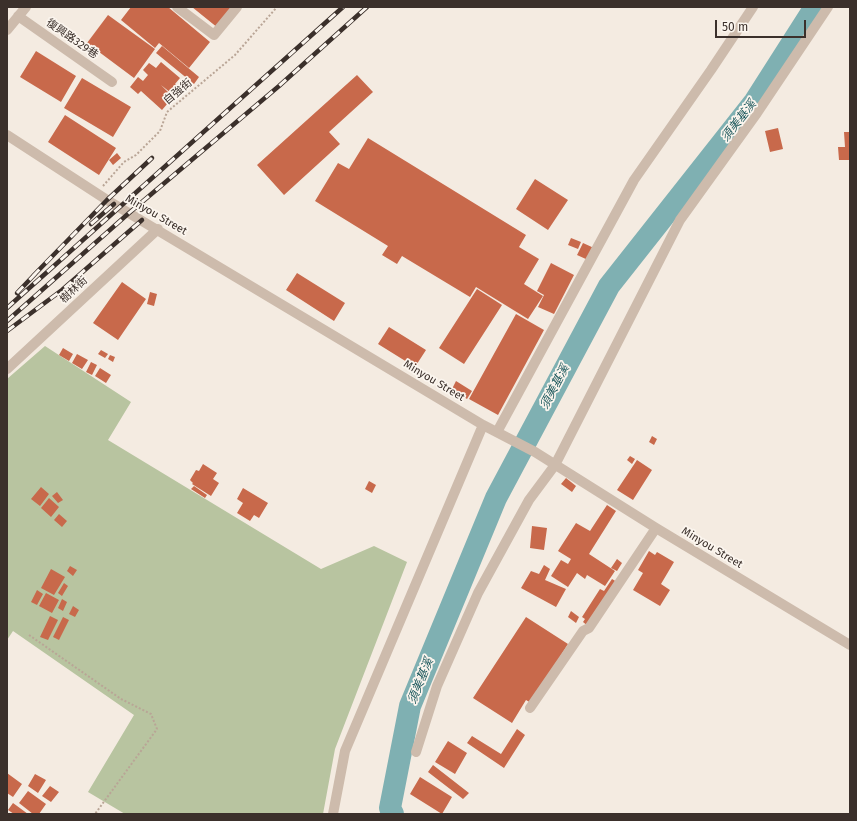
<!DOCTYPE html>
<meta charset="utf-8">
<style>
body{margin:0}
#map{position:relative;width:857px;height:821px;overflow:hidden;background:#f4ebe1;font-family:"Fira Sans",sans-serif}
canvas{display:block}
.frame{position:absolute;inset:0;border:8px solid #3b302b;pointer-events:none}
.scale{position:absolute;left:715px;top:20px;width:91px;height:18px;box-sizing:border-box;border:2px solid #3b302b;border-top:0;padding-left:5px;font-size:12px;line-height:14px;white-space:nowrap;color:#3b302b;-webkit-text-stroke:3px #fbf5ee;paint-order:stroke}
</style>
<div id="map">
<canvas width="857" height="821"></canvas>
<div class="frame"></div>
<div class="scale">50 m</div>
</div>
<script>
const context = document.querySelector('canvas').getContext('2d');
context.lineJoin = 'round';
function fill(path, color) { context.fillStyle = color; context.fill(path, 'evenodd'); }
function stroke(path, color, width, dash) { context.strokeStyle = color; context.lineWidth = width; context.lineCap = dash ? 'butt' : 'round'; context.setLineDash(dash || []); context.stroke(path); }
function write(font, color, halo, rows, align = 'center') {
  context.font = font + ' "Fira Sans","Noto Sans TC",sans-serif'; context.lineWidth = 3.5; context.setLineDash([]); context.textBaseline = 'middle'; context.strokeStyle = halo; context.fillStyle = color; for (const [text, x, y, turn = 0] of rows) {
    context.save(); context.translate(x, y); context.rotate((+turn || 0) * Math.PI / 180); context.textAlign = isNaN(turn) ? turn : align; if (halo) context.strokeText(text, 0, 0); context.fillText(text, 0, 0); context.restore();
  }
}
fill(new Path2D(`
 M 45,346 L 131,402 L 108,440 L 321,569 L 374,546 L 407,562 L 335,749 L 323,814 L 125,814 L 88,792 L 134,715 L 13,631 L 7,640 L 7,379 Z`), '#b8c4a0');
stroke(new Path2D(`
 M 393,814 L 390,808 L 410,706 L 496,498 L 609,286 L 755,101 L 815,7`), '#7fb0b2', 22);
fill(new Path2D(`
 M 131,7 L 168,7 L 210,42 L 189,68 L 159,43 L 155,48 L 121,20 Z
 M 192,7 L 236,7 L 218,28 Z
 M 108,15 L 155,49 L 134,78 L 87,43 Z
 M 162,46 L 199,77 L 194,84 L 156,53 Z
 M 36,51 L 76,76 L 61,102 L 20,77 Z
 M 161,62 L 180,78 L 175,84 L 182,89 L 176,97 L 161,85 L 168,92 L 163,98 L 168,103 L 162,110 L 141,91 L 138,94 L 130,87 L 138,77 L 143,81 L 148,75 L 143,70 L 149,63 L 156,68 Z
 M 357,75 L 373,92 L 329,132 L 340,144 L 284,195 L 257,165 Z
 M 82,78 L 131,107 L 113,137 L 64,108 Z
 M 65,115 L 116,148 L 99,175 L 48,142 Z
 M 778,128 L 783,149 L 770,152 L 765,131 Z
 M 844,132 L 850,132 L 850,160 L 839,160 L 838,147 L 845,147 Z
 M 368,138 L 526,235 L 519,247 L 539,259 L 524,284 L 543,296 L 528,319 L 476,287 L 470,297 L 402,256 L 397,264 L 382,255 L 388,246 L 315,201 L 338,163 L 349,169 Z
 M 117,153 L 121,158 L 113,165 L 109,160 Z
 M 535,179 L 568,200 L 548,230 L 516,209 Z
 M 571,238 L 581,242 L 578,249 L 568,245 Z
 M 583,243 L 594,248 L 588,260 L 577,255 Z
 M 551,263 L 574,275 L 554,314 L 538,307 L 544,295 L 537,291 Z
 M 297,273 L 345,303 L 334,321 L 286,290 Z
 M 122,282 L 146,299 L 118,340 L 93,323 Z
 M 477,289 L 502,305 L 464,364 L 439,348 Z
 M 150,292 L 157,294 L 154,306 L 147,304 Z
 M 516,314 L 544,330 L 498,415 L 469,399 Z
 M 389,327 L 426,350 L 415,367 L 378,344 Z
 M 63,348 L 73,354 L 69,361 L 59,355 Z
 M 101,350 L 108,354 L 105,358 L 98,354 Z
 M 77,354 L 88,360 L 82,369 L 72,363 Z
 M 110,355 L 115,357 L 113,362 L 108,359 Z
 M 91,362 L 97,365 L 92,375 L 86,372 Z
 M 100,368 L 111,375 L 106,383 L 95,376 Z
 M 456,381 L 472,391 L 467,399 L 452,389 Z
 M 652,436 L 657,439 L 654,445 L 649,442 Z
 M 630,456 L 635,459 L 632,464 L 627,460 Z
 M 637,460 L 652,470 L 633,500 L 617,490 Z
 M 203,464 L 217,473 L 213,479 L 219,483 L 211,496 L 192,484 L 193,483 L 190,480 L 196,470 L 199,471 Z
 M 566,478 L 576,486 L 572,492 L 561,484 Z
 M 369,481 L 376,485 L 372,493 L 365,489 Z
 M 194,486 L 207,495 L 205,498 L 191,489 Z
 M 41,487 L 49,494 L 40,506 L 31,499 Z
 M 243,488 L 268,503 L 259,518 L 254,515 L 250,521 L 237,513 L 243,503 L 237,499 Z
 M 57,492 L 63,500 L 58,503 L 52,496 Z
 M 49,498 L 59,507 L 51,517 L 41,508 Z
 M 607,505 L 616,511 L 589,554 L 615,571 L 605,586 L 587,575 L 585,579 L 577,573 L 568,587 L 551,576 L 561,560 L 568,564 L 571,559 L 558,551 L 576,523 L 590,531 Z
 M 59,514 L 67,521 L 62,527 L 54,520 Z
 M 532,526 L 547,528 L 544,550 L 530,548 Z
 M 649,551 L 655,555 L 657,552 L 674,562 L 661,584 L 670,590 L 660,606 L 633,590 L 643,573 L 638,570 Z
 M 617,559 L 622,563 L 617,571 L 611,568 Z
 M 544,565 L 550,569 L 545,580 L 566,589 L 556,607 L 521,588 L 531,571 L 539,574 Z
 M 70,566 L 77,570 L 73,576 L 67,571 Z
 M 51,569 L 65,577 L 54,595 L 41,588 Z
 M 612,579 L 617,582 L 588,626 L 583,622 L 585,619 L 582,617 L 600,589 L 604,591 Z
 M 64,583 L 68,586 L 62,596 L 58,593 Z
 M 37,590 L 43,594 L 37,605 L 31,602 Z
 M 46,593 L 59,600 L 52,613 L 39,606 Z
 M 62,599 L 67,602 L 63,611 L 58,608 Z
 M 73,606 L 79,610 L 75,617 L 69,614 Z
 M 571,611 L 579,617 L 576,623 L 568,617 Z
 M 50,616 L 58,620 L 48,640 L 40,637 Z
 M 63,617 L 69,620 L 59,640 L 53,637 Z
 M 526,617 L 568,644 L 531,703 L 526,700 L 512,723 L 473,698 Z
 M 517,729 L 525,735 L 504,768 L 467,743 L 472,736 L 501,754 Z
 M 448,741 L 467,753 L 455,774 L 435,762 Z
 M 433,765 L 469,793 L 463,799 L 428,772 Z
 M 7,773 L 22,784 L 13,797 L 7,793 Z
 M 35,774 L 46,780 L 38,793 L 28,786 Z
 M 420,777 L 452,797 L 442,814 L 410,794 Z
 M 50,786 L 59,792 L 51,802 L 42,796 Z
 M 28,791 L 46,804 L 39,814 L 33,814 L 19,803 Z
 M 13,803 L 28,814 L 14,814 L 8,810 Z`), '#c8694b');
stroke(new Path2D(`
 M 103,186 L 124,162 L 136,155 L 160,131 L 167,112 L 235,55 L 277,7
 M 29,635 L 121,699 L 151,714 L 157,729 L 95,814`), '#b9a596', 2, [2, 2]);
stroke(new Path2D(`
 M 177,7 L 214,35 L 237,7
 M 18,16 L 112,82
 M 7,30 L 26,7
 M 7,135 L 107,200 L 483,425 L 535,452 L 656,528 L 850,645
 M 7,369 L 158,229
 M 497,432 L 634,180 L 711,70 L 753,7
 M 530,708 L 583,631 L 589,628 L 656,528
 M 416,752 L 437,686 L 478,593 L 529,500 L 555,465 L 680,220 L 757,113 L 828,7
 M 333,814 L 345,751 L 483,425`), '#cdbbac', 10);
const rail = new Path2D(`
 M 91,224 L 114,204
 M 33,276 L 107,200 L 152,158
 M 17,293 L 36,273
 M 7,308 L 343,7
 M 7,321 L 129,213 L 279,86 L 367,7
 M 7,331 L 62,290 L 142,220`);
stroke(rail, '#3b302b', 4.5);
stroke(rail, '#fbf5ee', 3, [9]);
write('11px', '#3b302b', '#fbf5ee', [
 ["復興路329巷",72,39,35],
 ["自強街",178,92,-40],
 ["Minyou Street",156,215,30],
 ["樹林街",74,290,-43],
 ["Minyou Street",434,381,31],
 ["Minyou Street",712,548,31]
]);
write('italic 12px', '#1f5a5e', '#fbf5ee', [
 ["須美基溪",739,121,-52],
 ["須美基溪",555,387,-62],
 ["須美基溪",421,681,-68]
]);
</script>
